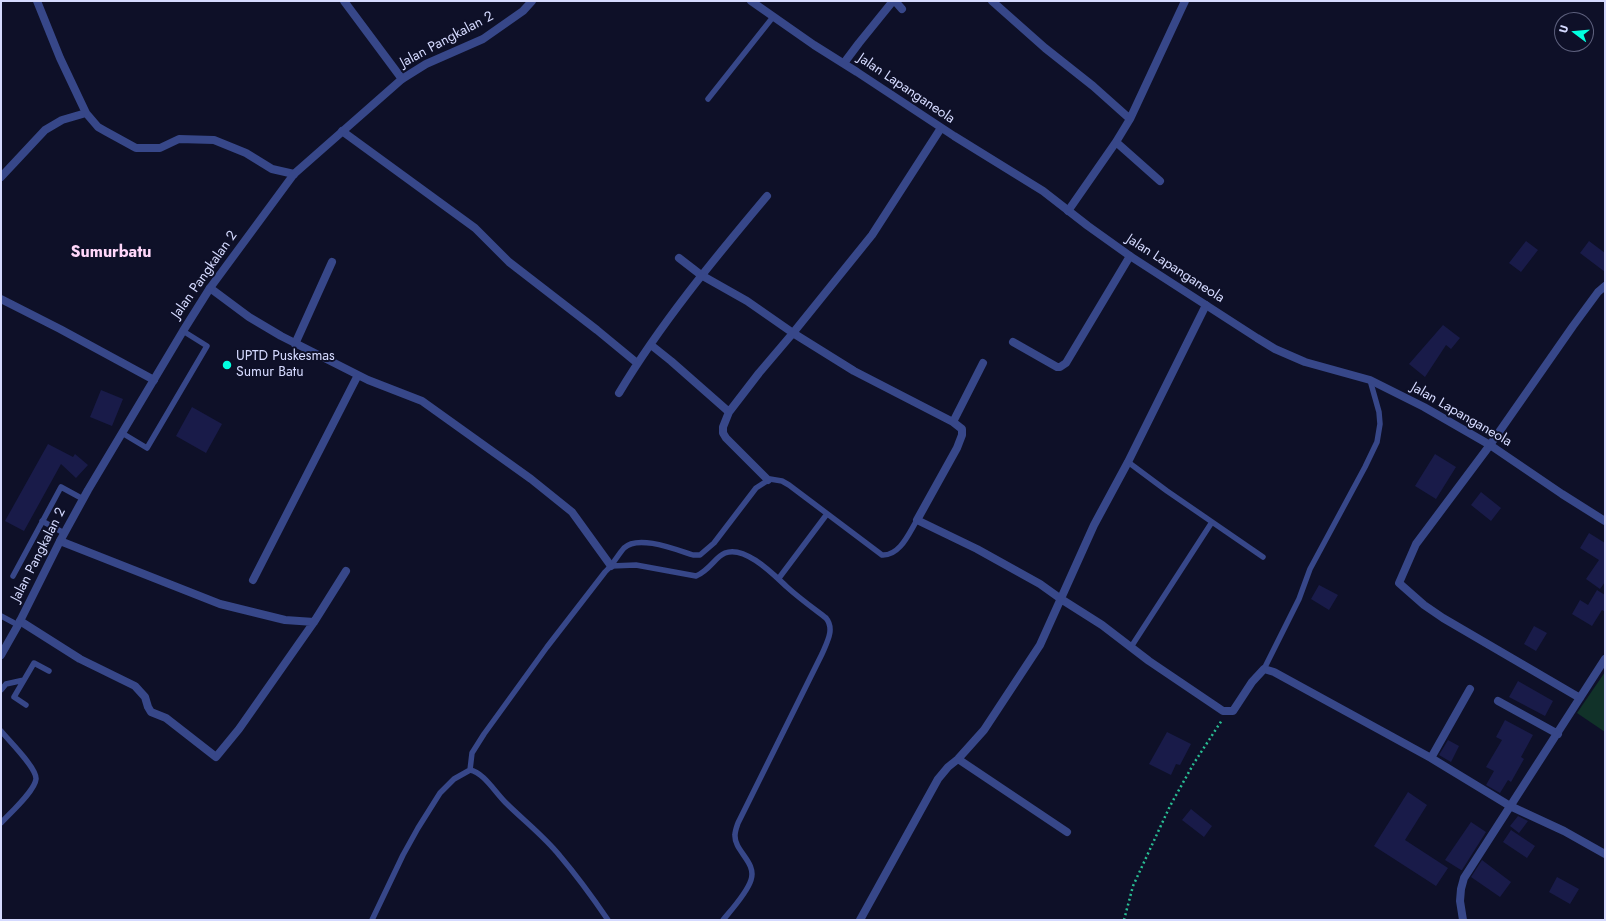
<!DOCTYPE html>
<style>
body{margin:0}
#map{position:relative;width:1606px;height:921px;overflow:hidden;background:#0e1028;font-family:Jost,sans-serif}
canvas{display:block}
.frame{position:absolute;inset:0;border:2px solid #d5daff;pointer-events:none}
.north{position:absolute;left:1554px;top:12px;width:40px;height:40px;box-sizing:border-box;background:#0e1028;border:1px solid #5e617e;border-radius:50%;rotate:286deg;font-size:11px;font-weight:700;line-height:16px;text-align:center;color:#d5daff}
.north::after{content:'';display:block;margin:auto;width:14px;height:18px;background:#01ffdf;clip-path:polygon(50% 0,100% 100%,50% 72%,0 100%)}
</style>
<div id="map">
<canvas width="1606" height="921"></canvas>
<div class="frame"></div>
<div class="north">U</div>
</div>
<script>
const context = document.querySelector('canvas').getContext('2d');
context.lineJoin = 'round';
function fill(path, color) { context.fillStyle = color; context.fill(path, 'evenodd'); }
function stroke(path, color, width, dash) { context.strokeStyle = color; context.lineWidth = width; context.lineCap = dash ? 'butt' : 'round'; context.setLineDash(dash || []); context.stroke(path); }
function write(font, color, halo, rows, align = 'center') {
  context.font = font + ' Jost,sans-serif'; context.lineWidth = 4; context.setLineDash([]); context.textBaseline = 'middle'; context.strokeStyle = halo; context.fillStyle = color; for (const [text, x, y, turn = 0] of rows) {
    context.save(); context.translate(x, y); context.rotate((+turn || 0) * Math.PI / 180); context.textAlign = isNaN(turn) ? turn : align; if (halo) context.strokeText(text, 0, 0); context.fillText(text, 0, 0); context.restore();
  }
}
fill(new Path2D(`
 M 1605,672 L 1605,732 L 1577,713 Z`), '#113229');
fill(new Path2D(`
 M 1526,241 L 1538,250 L 1521,272 L 1509,263 Z
 M 1589,241 L 1605,253 L 1605,272 L 1580,253 Z
 M 1443,325 L 1460,338 L 1451,349 L 1446,345 L 1425,377 L 1409,364 Z
 M 101,390 L 123,399 L 112,426 L 90,417 Z
 M 192,407 L 222,424 L 206,453 L 176,436 Z
 M 48,444 L 73,457 L 75,454 L 88,465 L 76,478 L 61,464 L 24,531 L 5,521 Z
 M 1435,454 L 1456,467 L 1436,499 L 1415,486 Z
 M 1481,492 L 1501,508 L 1491,521 L 1471,505 Z
 M 1589,533 L 1605,543 L 1605,582 L 1600,589 L 1586,579 L 1599,560 L 1580,548 Z
 M 1319,585 L 1338,595 L 1329,610 L 1311,599 Z
 M 1597,590 L 1605,595 L 1605,612 L 1602,610 L 1592,626 L 1572,614 L 1580,600 L 1588,605 Z
 M 1534,626 L 1547,633 L 1536,651 L 1524,644 Z
 M 1518,681 L 1553,701 L 1545,716 L 1509,697 Z
 M 1505,720 L 1533,735 L 1521,757 L 1524,759 L 1511,782 L 1508,780 L 1500,793 L 1486,785 L 1494,771 L 1486,767 L 1502,740 L 1496,737 Z
 M 1167,732 L 1191,744 L 1180,765 L 1176,764 L 1171,775 L 1149,764 Z
 M 1448,740 L 1459,746 L 1451,762 L 1439,755 Z
 M 1408,792 L 1427,805 L 1405,840 L 1448,868 L 1436,886 L 1374,846 Z
 M 1191,809 L 1212,826 L 1204,837 L 1182,820 Z
 M 1518,816 L 1528,821 L 1519,833 L 1510,826 Z
 M 1471,822 L 1486,832 L 1462,870 L 1461,870 L 1445,860 Z
 M 1511,830 L 1535,846 L 1527,858 L 1503,842 Z
 M 1482,860 L 1511,882 L 1500,897 L 1471,877 Z
 M 1557,877 L 1579,889 L 1570,904 L 1549,892 Z`), '#191b49');
stroke(new Path2D(`
 M 1124,920 L 1133,886 L 1170,806 L 1194,763 L 1222,720`), '#29be94', 2.5, [2, 3]);
stroke(new Path2D(`
 M 708,99 L 773,17
 M 122,433 L 147,448 L 207,346 L 183,331
 M 1128,462 L 1167,491 L 1263,557
 M 42,521 L 64,533
 M 611,566 L 636,565 L 696,576 C 710,570 715,557 725,553 C 745,545 774,575 787,587 C 799,598 813,608 826,618 C 835,629 827,642 822,654 L 738,823 C 737,826 735,831 735,835 C 734,851 757,862 751,880 C 747,893 732,909 723,920
 M 13,576 L 61,487 L 83,499
 M 779,578 L 827,514
 M 1,616 L 18,625
 M 1131,647 L 1212,522
 M 1264,669 L 1299,599 L 1310,569 L 1365,467 L 1377,442 L 1380,424 L 1379,412 L 1370,380
 M 24,680 L 14,697 L 26,705
 M 1,690 L 6,684 L 24,680 L 34,663 L 49,671
 M 1,731 C 9,741 37,768 36,779 C 35,791 9,814 1,823
 M 470,770 L 472,753 L 484,734 L 547,647 L 605,572 C 613,565 617,556 624,548 C 638,534 677,550 693,555 L 700,555 L 714,543 L 756,488 L 770,479 L 782,481 L 789,485 L 882,555 C 900,556 909,533 917,520
 M 372,920 L 403,855 L 418,828 L 440,793 L 454,779 L 470,770 C 483,772 495,792 505,802 C 523,820 544,836 560,856 C 577,876 593,898 608,920`), '#374789', 5.5);
stroke(new Path2D(`
 M 37,1 L 60,58 L 86,113 L 98,127 L 105,131 L 136,148 L 160,148 L 179,139 L 214,140 L 246,153 L 272,169 L 294,174
 M 344,1 L 402,79
 M 895,1 L 902,9
 M 992,1 L 1045,48 L 1093,86 L 1130,119 L 1116,142 L 1160,181
 M 844,63 L 859,43 L 893,1
 M 1130,119 L 1185,1
 M 342,131 L 475,228 L 509,262 L 597,330 L 637,363
 M 1,177 L 45,130 L 62,120 L 86,113
 M 1068,211 L 1116,142
 M 679,258 L 701,275 L 747,301 L 793,333 L 872,235 L 941,128
 M 210,288 L 249,317 L 281,336 L 368,380 L 422,401 L 531,479 L 572,512 L 611,566
 M 1,299 L 60,329 L 154,380
 M 1013,342 L 1057,367 L 1060,367 L 1066,363 L 1130,256
 M 295,344 L 332,262
 M 651,345 L 671,361 L 729,412
 M 619,393 C 661,323 714,259 767,196
 M 953,422 L 983,363
 M 768,480 L 726,438 L 723,433 L 723,427 L 729,412 L 759,373 L 793,333 L 854,371 L 953,422 L 962,429 L 962,435 L 957,448 L 917,520 L 977,549 L 1040,584 L 1061,599 L 1102,625 L 1149,661 L 1223,711 L 1233,711 L 1252,682 L 1264,669 L 1274,672 L 1431,758 L 1510,806 L 1564,831 L 1605,854
 M 60,541 L 220,604 L 285,620 L 314,622
 M 253,580 L 358,375
 M 20,621 L 80,659 L 135,686 L 145,697 L 148,707 L 151,712 L 166,718 L 216,757 L 239,729 L 314,622 L 346,571
 M 1580,698 L 1443,618 L 1424,605 L 1399,583 L 1416,544 L 1490,445 L 1573,326 L 1598,292 L 1605,286
 M 1498,701 L 1558,734
 M 1431,758 L 1470,689
 M 958,759 L 1067,832
 M 860,920 L 938,779 L 948,767 L 958,759 L 984,730 L 1040,645 L 1094,525 L 1128,462 L 1206,305
 M 1463,920 L 1460,901 L 1461,889 L 1464,878 L 1605,659`), '#374789', 8);
stroke(new Path2D(`
 M 751,1 L 814,45 L 857,72 L 954,136 L 1043,191 L 1088,226 L 1130,256 L 1257,338 L 1275,349 L 1305,362 L 1370,380 L 1424,407 L 1490,445 L 1562,494 L 1605,521
 M 1,655 L 18,625 L 60,541 L 88,490 L 183,331 L 210,288 L 294,174 L 402,79 L 426,64 L 483,39 L 523,11 L 532,1`), '#374789', 8);
for (const [x, y, r, color] of [
 [227,365,5,"#01ffdf"]
]) { const dot = new Path2D(); dot.arc(x, y, r, 0, 2 * Math.PI); context.fillStyle = color; context.fill(dot); stroke(dot, '#0e1028', 1.5); }
write('14px', '#d5daff', '#0e1028', [
 ["Jalan Pangkalan 2",447,40,-28],
 ["Jalan Lapanganeola",906,89,34],
 ["Jalan Lapanganeola",1175,269,33],
 ["Jalan Pangkalan 2",205,275,-55],
 ["Jalan Lapanganeola",1461,415,30],
 ["Jalan Pangkalan 2",39,555,-63]
]);
write('14px', '#d5daff', '#0e1028', [
 ["UPTD Puskesmas",236,357],
 ["Sumur Batu",236,373]
], 'left');
write('bold 16px', '#ffd7fa', '#0e1028', [
 ["Sumurbatu",111,253]
]);
</script>
